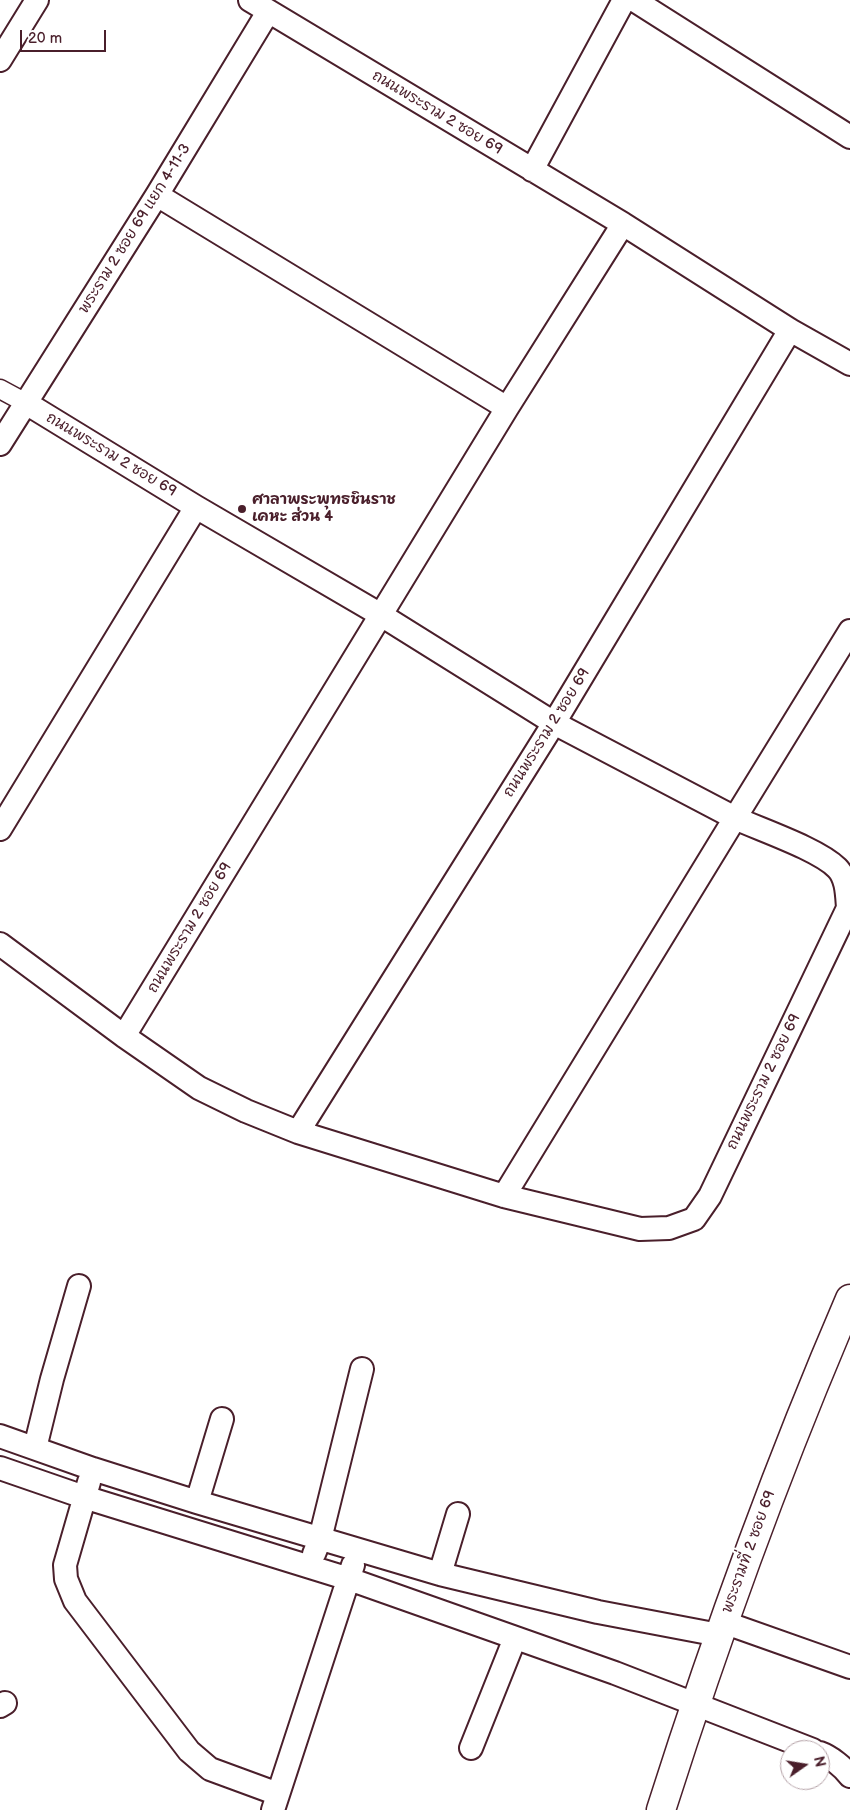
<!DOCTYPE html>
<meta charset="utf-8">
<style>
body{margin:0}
#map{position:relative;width:850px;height:1810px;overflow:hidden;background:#fff;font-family:"Balsamiq Sans",sans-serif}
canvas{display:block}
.north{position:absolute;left:780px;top:1740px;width:50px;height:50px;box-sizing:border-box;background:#fff;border:1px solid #b7a5aa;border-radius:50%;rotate:77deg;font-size:14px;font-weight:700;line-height:20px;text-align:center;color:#4a1f2b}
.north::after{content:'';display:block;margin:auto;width:18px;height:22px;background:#4a1f2b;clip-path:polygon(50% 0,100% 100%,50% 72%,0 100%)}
.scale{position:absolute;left:20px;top:30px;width:86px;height:22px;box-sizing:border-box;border:2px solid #4a1f2b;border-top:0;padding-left:6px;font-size:15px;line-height:18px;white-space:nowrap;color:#4a1f2b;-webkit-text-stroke:4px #fff;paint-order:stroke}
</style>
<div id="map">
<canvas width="850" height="1810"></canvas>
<div class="north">N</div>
<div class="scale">20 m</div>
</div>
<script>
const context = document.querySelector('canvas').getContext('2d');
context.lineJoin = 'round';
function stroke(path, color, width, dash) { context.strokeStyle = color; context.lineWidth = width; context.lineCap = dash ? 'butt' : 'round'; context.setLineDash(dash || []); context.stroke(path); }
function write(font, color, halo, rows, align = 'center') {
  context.font = font + ' "Balsamiq Sans","Playpen Sans Thai",sans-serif'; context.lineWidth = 4; context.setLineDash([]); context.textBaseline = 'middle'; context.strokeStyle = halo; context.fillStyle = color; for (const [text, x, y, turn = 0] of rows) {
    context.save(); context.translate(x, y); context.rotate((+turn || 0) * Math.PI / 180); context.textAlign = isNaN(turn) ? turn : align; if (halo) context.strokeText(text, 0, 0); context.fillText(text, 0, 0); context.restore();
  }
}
const pedestrian = new Path2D(`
 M 0,389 L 26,403`);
const minor = new Path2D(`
 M 250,0 L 623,224 L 790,330 L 850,364
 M 634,0 L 850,137
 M 0,60 L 37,0
 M 532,170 L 624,0
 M 157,195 L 507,408
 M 26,403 L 196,507 L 381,615 L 554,723 L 735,818 L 504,1196
 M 0,444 L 157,195 L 268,12
 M 0,829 L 196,507
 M 0,944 L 124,1036 L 199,1088 L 246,1111 L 298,1132 L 504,1196 L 640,1229 L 669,1228 L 694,1219 L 710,1196 L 848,908 C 847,895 847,878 837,868 C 818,849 761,830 735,818 L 850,631
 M 124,1036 L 507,408 L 623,224
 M 298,1132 L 554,723 L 790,330
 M 0,1436 L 93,1469 L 197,1502 L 440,1574 L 598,1612 L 719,1635
 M 35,1448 L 52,1379 L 79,1286
 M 0,1468 L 84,1497 L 349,1579 L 615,1673 L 813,1750
 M 89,1482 L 65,1565 L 66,1579 L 75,1601 L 189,1751 L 210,1769 L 278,1794
 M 197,1502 L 222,1419
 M 314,1554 L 320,1539 L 362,1369
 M 440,1574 L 458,1514
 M 723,1622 L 850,1667
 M 0,1706 L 5,1703
 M 471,1748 L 515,1638
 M 820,1753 C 831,1757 843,1767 850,1776
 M 273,1810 L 353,1565`);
const tertiary = new Path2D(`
 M 661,1810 C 716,1637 778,1466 850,1299`);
stroke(pedestrian, '#4a1f2b', 21);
stroke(minor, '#4a1f2b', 26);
stroke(tertiary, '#4a1f2b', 31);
stroke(pedestrian, '#fff', 18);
stroke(minor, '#fff', 22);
stroke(tertiary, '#fff', 28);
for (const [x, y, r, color] of [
 [242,509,5,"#4a1f2b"]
]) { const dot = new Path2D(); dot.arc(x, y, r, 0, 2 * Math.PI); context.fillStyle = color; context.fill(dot); stroke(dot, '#fff', 2); }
write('15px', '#4a1f2b', '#fff', [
 ["ถนนพระราม 2 ซอย 69",437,113,31],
 ["พระราม 2 ซอย 69 แยก 4-11-3",135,229,-58],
 ["ถนนพระราม 2 ซอย 69",111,455,31],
 ["ถนนพระราม 2 ซอย 69",547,733,-58],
 ["ถนนพระราม 2 ซอย 69",190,928,-59],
 ["ถนนพระราม 2 ซอย 69",764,1082,-64],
 ["พระรามที่ 2 ซอย 69",749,1552,-70]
]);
write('bold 15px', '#4a1f2b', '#fff', [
 ["ศาลาพระพุทธชินราช",252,500],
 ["เคหะ ส่วน 4",252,517]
], 'left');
</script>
